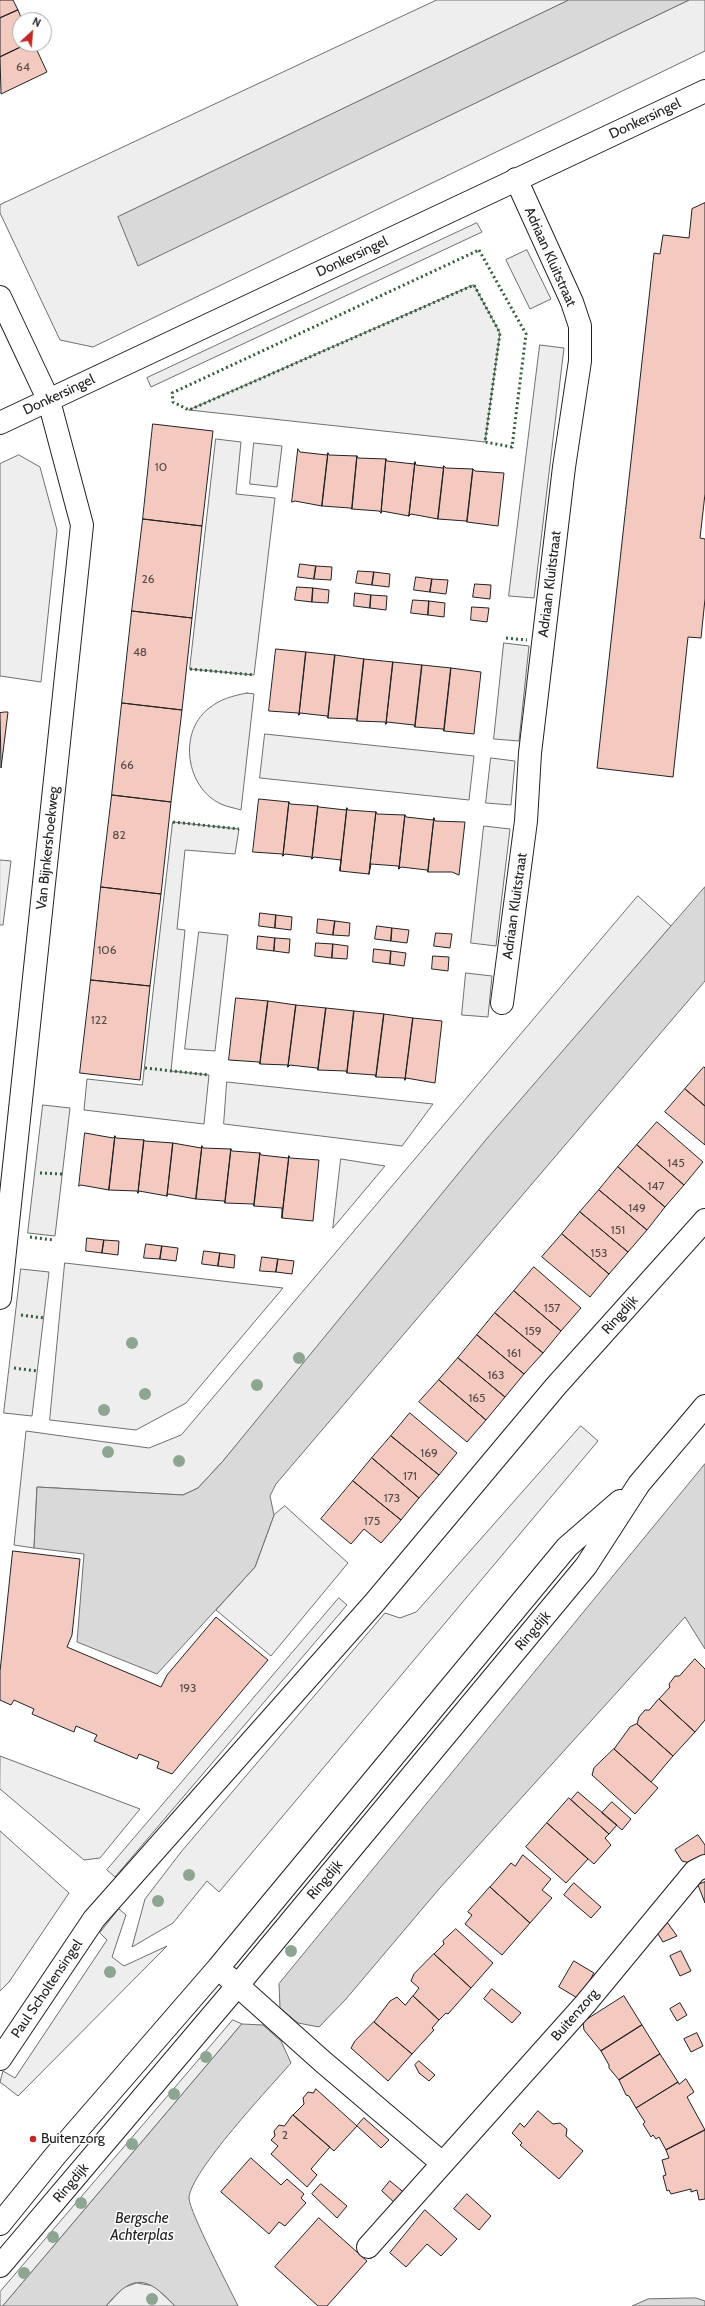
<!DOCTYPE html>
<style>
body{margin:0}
#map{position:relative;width:705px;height:2306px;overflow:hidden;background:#fff;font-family:Cabin,sans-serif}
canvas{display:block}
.north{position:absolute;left:12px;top:12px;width:40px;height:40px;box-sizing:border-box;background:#fff;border:1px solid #a7a7a7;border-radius:50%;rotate:26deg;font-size:11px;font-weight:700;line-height:16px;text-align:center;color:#222}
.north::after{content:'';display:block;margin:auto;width:14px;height:18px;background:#c62828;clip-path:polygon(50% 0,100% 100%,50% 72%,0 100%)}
</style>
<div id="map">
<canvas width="705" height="2306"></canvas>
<div class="north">N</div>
</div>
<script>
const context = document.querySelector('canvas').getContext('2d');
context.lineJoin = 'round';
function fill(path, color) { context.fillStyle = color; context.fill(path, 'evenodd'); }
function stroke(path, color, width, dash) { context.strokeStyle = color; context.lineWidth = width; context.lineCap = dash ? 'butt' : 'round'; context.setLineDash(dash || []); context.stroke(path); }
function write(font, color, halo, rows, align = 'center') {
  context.font = font + ' Cabin,sans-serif'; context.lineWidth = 3; context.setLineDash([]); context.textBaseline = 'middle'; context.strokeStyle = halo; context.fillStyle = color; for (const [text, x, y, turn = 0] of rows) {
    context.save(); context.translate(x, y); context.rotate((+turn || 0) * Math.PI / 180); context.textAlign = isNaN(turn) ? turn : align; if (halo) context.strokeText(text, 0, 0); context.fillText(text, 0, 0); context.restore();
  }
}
const green = new Path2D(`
 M 437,0 L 569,0 L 119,217 L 138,265 L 689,0 L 705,0 L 705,51 L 93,347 L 60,340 L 0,213 L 0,205 Z
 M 474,285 L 500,333 L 485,442 L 189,410 Z
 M 216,439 L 241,442 L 236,494 L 275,498 L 254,675 L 190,669 Z
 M 254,443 L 282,446 L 277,487 L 250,484 Z
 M 19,455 L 40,467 L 57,530 L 41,682 L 0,676 L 0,464 Z
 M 247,693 L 254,694 L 241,810 C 235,808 227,807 221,804 C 186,788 178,733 208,709 C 220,699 232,696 247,693 Z
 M 265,734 L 474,756 L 469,800 L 260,778 Z
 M 491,758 L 515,761 L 511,805 L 486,803 Z
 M 173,822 L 239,829 L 235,854 L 185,850 L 177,929 L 185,930 L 171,1071 L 209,1075 L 204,1124 L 84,1110 L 87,1079 L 142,1085 Z
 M 0,860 L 11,861 L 3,925 L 0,925 Z
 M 638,896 L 671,926 L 223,1461 L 198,1488 L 183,1495 L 37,1487 L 34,1548 L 14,1545 L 26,1431 L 149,1448 L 181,1435 Z
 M 199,932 L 228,935 L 215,1051 L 185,1049 Z
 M 227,1082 L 433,1104 L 402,1146 L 224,1124 Z
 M 341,1159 L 385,1166 L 333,1228 Z
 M 65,1263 L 283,1288 L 186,1403 L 136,1430 L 50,1420 Z
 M 581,1426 L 598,1441 L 219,1892 L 207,1881 L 173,1923 L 132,1947 L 145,1899 L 181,1852 L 385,1613 L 400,1618 L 416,1612 Z
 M 285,1506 L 348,1563 L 271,1656 L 216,1610 L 255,1567 L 274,1515 Z
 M 0,1757 L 0,1756 L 140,1809 L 100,1858 L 84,1860 L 0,1789 Z
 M 0,1831 L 69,1893 L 9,1982 L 0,1991 Z
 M 119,1909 L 126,1915 L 112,1957 L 124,1966 L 167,1946 L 18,2096 L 0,2082 L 3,2071 L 15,2078 L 107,1940 L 100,1933 Z
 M 233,2020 L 242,2024 L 3,2306 L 0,2306 L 0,2292 Z
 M 137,2283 L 154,2286 L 175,2306 L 106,2306 L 123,2288 Z`);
fill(green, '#eee');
stroke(green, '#6f6f6f', 1);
const parking = new Path2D(`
 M 477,223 L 482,232 L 151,387 L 147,378 Z
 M 527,250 L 551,299 L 530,309 L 506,260 Z
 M 540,345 L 564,348 L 534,598 L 509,596 Z
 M 504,643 L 529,646 L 519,741 L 494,739 Z
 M 484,826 L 510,829 L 496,946 L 471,943 Z
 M 466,973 L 492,976 L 488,1017 L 462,1015 Z
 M 43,1105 L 70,1108 L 55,1236 L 28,1233 Z
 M 21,1269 L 49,1272 L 32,1416 L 4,1413 Z
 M 339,1598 L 347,1605 L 311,1647 L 115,1877 L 107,1870 Z`);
fill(parking, '#ededed');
stroke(parking, '#6f6f6f', 1);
const water = new Path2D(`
 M 569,0 L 689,0 L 138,266 L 118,217 Z
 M 705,887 L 705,981 L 276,1484 L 270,1496 L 274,1515 L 255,1567 L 157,1674 L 77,1642 L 84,1554 L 34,1548 L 37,1487 L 183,1495 L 198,1488 L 223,1461 L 489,1136 Z
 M 705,1464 L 705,1649 L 685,1617 L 439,1889 L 346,1999 L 319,2027 L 298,2023 L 280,2008 L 279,1984 Z
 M 242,2024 L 263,2025 L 281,2041 L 291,2063 C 271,2086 190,2172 189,2198 C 189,2211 230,2289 238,2306 L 175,2306 C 147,2276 133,2273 106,2306 L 3,2306 Z
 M 696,2298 L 705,2301 L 705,2306 L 632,2306 L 648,2299 Z`);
fill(water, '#d9d9d9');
stroke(water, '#6f6f6f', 1);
const building = new Path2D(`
 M 0,0 L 13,0 L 18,10 L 0,18 Z
 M 18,10 L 22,20 L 20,20 L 20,44 L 27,44 L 0,57 L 0,18 Z
 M 27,44 L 34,44 L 47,72 L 1,94 L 0,57 Z
 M 705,203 L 705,494 L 700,538 L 705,539 L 705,599 L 701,638 L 688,637 L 673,777 L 597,768 L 654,253 L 660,254 L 663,235 L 689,238 L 692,209 Z
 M 153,424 L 213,431 L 202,526 L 143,519 Z
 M 298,449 L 300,452 L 327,455 L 328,453 L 322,506 L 295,501 L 292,502 Z
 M 328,453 L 329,455 L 357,456 L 352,509 L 350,508 L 322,506 Z
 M 357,456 L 358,458 L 386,459 L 381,513 L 379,511 L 352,509 Z
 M 386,459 L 387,461 L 414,464 L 415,462 L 409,516 L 382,511 L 381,513 Z
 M 415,462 L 416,465 L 443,468 L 444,466 L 438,519 L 411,514 L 409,516 Z
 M 444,466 L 446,468 L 473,469 L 467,522 L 466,521 L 438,519 Z
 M 473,469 L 475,471 L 504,473 L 498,526 L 467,522 Z
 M 143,519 L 202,526 L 192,618 L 132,611 Z
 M 300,564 L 316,566 L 314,579 L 298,577 Z
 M 316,566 L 332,567 L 331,580 L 314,579 Z
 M 358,571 L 374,572 L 372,585 L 356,583 Z
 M 374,572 L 390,574 L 389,587 L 372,585 Z
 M 416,577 L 432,579 L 430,592 L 414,590 Z
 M 432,579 L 448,580 L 446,594 L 430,592 Z
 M 475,584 L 491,585 L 490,599 L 473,597 Z
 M 297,587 L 313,588 L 312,602 L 295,600 Z
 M 313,588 L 329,590 L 328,603 L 312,602 Z
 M 355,593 L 371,595 L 370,608 L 354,606 Z
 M 371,595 L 387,596 L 386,610 L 370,608 Z
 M 413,600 L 429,601 L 428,615 L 411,613 Z
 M 429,601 L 445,603 L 444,617 L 428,615 Z
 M 472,607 L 489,608 L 487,622 L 471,620 Z
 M 132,611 L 192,618 L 182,710 L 122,703 Z
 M 276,649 L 306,652 L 299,715 L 298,713 L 269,711 Z
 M 306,652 L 335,655 L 328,718 L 327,716 L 300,713 L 299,715 Z
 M 335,655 L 364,659 L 357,721 L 356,719 L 328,718 Z
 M 364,659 L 393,662 L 386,724 L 385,722 L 357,721 Z
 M 393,662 L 422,665 L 415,727 L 414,725 L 387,722 L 386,724 Z
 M 422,665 L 451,668 L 444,731 L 443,729 L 415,727 Z
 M 451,668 L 481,672 L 474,734 L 444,731 Z
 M 122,703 L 182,710 L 171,802 L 112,795 Z
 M 5,712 L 8,712 L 1,768 L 0,713 Z
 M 112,795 L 171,802 L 161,894 L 101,887 Z
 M 259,799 L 289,802 L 283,856 L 282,854 L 253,852 Z
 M 289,802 L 290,804 L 318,806 L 312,859 L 311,857 L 285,854 L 283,856 Z
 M 318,806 L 319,807 L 346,810 L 347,808 L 340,871 L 341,860 L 314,857 L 312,859 Z
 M 347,808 L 348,810 L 376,812 L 369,874 L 340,871 Z
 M 376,812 L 377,814 L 405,815 L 399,869 L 398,866 L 371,864 L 369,874 Z
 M 405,815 L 406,817 L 433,820 L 434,818 L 428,872 L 427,870 L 401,867 L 399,869 Z
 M 434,818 L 435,821 L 465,822 L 459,875 L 452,872 L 428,872 Z
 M 101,887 L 161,894 L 150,986 L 91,980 Z
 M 260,913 L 276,915 L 275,928 L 259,926 Z
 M 276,915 L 292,917 L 291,930 L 275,928 Z
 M 318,919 L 335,921 L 333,935 L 317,933 Z
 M 335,921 L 350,923 L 349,936 L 333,935 Z
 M 377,926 L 392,928 L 391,941 L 375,939 Z
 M 392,928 L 409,930 L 407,943 L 391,941 Z
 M 436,933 L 452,934 L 450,948 L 434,946 Z
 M 258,936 L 275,938 L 274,951 L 257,949 Z
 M 275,938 L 290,939 L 289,953 L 274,951 Z
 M 316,943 L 333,944 L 332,958 L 315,956 Z
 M 333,944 L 348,946 L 347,959 L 332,958 Z
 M 374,949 L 391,951 L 390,964 L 373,962 Z
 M 391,951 L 406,953 L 404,966 L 390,964 Z
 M 433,956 L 449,957 L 448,971 L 432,969 Z
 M 91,980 L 150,986 L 140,1080 L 80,1073 Z
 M 236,998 L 268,1001 L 260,1064 L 259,1062 L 229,1060 Z
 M 268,1001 L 296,1005 L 288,1067 L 288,1065 L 260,1064 Z
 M 296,1005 L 326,1008 L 318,1070 L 317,1068 L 290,1065 L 288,1067 Z
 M 326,1008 L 354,1011 L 347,1073 L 346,1071 L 318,1070 Z
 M 354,1011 L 384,1014 L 376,1077 L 375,1075 L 347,1073 Z
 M 384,1014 L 413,1018 L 405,1080 L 404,1078 L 376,1077 Z
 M 413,1018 L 442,1021 L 435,1083 L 406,1078 L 405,1080 Z
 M 704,1067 L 705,1068 L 705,1106 L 685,1089 Z
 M 685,1089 L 705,1106 L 705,1145 L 665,1112 Z
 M 657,1122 L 703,1162 L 684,1185 L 637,1145 Z
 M 85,1133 L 113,1138 L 115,1136 L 109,1190 L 81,1185 L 79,1186 Z
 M 115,1136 L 116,1138 L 144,1140 L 138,1193 L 137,1191 L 109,1190 Z
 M 144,1140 L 145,1141 L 173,1143 L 167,1196 L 139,1191 L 138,1193 Z
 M 173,1143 L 201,1148 L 202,1146 L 196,1199 L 168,1194 L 167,1196 Z
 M 637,1145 L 684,1185 L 665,1207 L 618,1167 Z
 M 202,1146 L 203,1148 L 231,1149 L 225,1203 L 224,1201 L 196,1199 Z
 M 231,1149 L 232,1151 L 260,1153 L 254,1206 L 253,1204 L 225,1203 Z
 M 260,1153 L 261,1155 L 288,1158 L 289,1156 L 282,1218 L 282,1208 L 254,1206 Z
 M 289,1156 L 290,1158 L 319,1160 L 313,1221 L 282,1218 Z
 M 618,1167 L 665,1207 L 647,1230 L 599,1190 Z
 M 599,1190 L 647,1230 L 628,1252 L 580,1212 Z
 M 580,1212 L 628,1252 L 609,1274 L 562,1234 Z
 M 562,1234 L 609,1274 L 590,1297 L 542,1257 Z
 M 87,1238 L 104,1240 L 102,1253 L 86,1251 Z
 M 104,1240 L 119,1241 L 118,1255 L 102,1253 Z
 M 146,1244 L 162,1246 L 160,1259 L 144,1258 Z
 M 162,1246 L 178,1248 L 176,1261 L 160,1259 Z
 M 204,1251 L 220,1253 L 218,1266 L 202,1264 Z
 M 220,1253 L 235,1255 L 234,1268 L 218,1266 Z
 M 262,1257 L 278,1259 L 276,1272 L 260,1271 Z
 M 278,1259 L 294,1261 L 292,1274 L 276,1272 Z
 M 534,1267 L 581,1308 L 561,1331 L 514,1291 Z
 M 514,1291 L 561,1331 L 543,1353 L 495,1313 Z
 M 495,1313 L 543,1353 L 524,1374 L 477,1335 Z
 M 477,1335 L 524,1374 L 505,1397 L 458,1358 Z
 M 458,1358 L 505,1397 L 486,1420 L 439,1380 Z
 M 439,1380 L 486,1420 L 467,1442 L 419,1402 Z
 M 410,1413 L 457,1453 L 439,1475 L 391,1436 Z
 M 391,1436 L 439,1475 L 419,1498 L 372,1458 Z
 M 372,1458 L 419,1498 L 401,1520 L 353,1481 Z
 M 353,1481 L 401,1520 L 381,1543 L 364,1529 L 351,1544 L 321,1519 Z
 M 13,1551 L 80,1559 L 72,1635 L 67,1647 L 161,1687 L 167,1675 L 216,1617 L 268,1660 L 172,1774 L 157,1768 L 159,1762 L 139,1754 L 137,1759 L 94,1741 L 97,1735 L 76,1726 L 74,1732 L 32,1714 L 34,1709 L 14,1700 L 11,1705 L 0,1700 L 0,1672 Z
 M 695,1659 L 705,1669 L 705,1720 L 695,1732 L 659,1699 L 670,1687 L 669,1684 L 675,1676 L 679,1676 Z
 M 659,1699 L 695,1732 L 673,1756 L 637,1724 L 639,1717 L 645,1710 L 649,1710 Z
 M 637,1724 L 673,1756 L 651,1782 L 614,1749 L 630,1727 Z
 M 614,1749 L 658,1788 L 635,1814 L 592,1775 L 594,1768 Z
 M 578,1792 L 617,1825 L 609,1834 L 571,1800 Z
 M 569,1798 L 609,1834 L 605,1838 L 611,1845 L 594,1864 L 547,1823 Z
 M 612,1802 L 631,1819 L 622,1830 L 602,1813 Z
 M 547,1823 L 588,1859 L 566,1883 L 526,1847 Z
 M 698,1835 L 705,1845 L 705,1856 L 690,1863 L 682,1861 L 675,1850 Z
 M 523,1855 L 551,1879 L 542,1890 L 552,1898 L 530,1923 L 490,1887 L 511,1863 L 515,1866 Z
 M 705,1882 L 705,1903 L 698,1885 Z
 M 574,1883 L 601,1907 L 591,1918 L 564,1895 Z
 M 490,1887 L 530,1923 L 502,1955 L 465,1924 L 472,1915 L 468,1912 Z
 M 667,1922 L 677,1936 L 663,1942 L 658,1934 Z
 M 456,1929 L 493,1963 L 471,1988 L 434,1954 L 444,1944 L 443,1941 Z
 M 681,1951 L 691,1971 L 680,1976 L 670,1956 Z
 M 434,1954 L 471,1988 L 448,2014 L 446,2013 L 439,2020 L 413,1996 L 419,1988 L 411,1981 L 414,1974 Z
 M 574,1961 L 594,1973 L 579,1999 L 559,1987 Z
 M 492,1989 L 521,2013 L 512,2023 L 484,1999 Z
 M 413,1996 L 439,2020 L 432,2028 L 434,2030 L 412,2054 L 374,2022 L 390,2001 L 397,1997 L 405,2005 Z
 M 624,1996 L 642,2025 L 601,2051 L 584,2030 L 583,2022 Z
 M 680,2003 L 687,2015 L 677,2021 L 670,2009 Z
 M 374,2022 L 412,2054 L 388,2081 L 351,2048 L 355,2041 Z
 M 642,2025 L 660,2054 L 619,2080 L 609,2068 L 609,2065 L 601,2051 Z
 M 697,2033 L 703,2046 L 691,2052 L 684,2039 Z
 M 660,2054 L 678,2082 L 636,2108 L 629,2096 L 626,2095 L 619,2080 Z
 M 419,2061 L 435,2075 L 429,2081 L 419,2073 L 415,2065 Z
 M 686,2079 L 694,2092 L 687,2097 L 705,2130 L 666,2150 L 659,2137 L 656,2139 L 653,2135 L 651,2137 L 643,2124 L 645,2122 L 636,2108 L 678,2082 L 679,2084 Z
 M 316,2089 L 357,2126 L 334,2151 L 293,2115 L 304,2104 L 303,2098 L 308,2092 L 313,2093 Z
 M 538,2111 L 553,2124 L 560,2123 L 567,2129 L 566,2136 L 583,2151 L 559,2179 L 520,2145 L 522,2143 L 512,2133 L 520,2123 L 524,2127 Z
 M 293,2115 L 330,2147 L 311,2169 L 317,2175 L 307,2187 L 271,2154 L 278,2146 L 271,2140 L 275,2136 L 274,2131 L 279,2125 L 284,2126 Z
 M 364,2118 L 389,2140 L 381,2148 L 357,2126 Z
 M 705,2130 L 705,2199 L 699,2200 L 697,2190 L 691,2192 L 691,2189 L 671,2194 L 669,2190 L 667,2191 L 663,2176 L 666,2175 L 662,2160 L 669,2158 L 666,2150 Z
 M 251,2158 L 281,2185 L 287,2179 L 304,2194 L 301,2198 L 306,2203 L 285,2226 L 279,2222 L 269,2234 L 221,2192 Z
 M 390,2181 L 407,2195 L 398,2206 L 382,2191 Z
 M 321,2184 L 347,2206 L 337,2218 L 312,2194 Z
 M 467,2194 L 491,2216 L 479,2230 L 454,2209 Z
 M 425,2210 L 457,2239 L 441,2256 L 427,2244 L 406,2267 L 390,2253 Z
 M 319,2218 L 367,2261 L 327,2306 L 318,2306 L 275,2267 Z`);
fill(building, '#f3c9c0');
stroke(building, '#222', 1);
const minor = new Path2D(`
 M 0,297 L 49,401 L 82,525 L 0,1298
 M 0,423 L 705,91
 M 502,1003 L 526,821 L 530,753 L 564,467 L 580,361 L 580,326 L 572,302 L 516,179
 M 227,1976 L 322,2061 L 442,2163
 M 0,2059 L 94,1919 L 375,1602 L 556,1386 L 705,1220
 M 0,2224 L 55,2156 L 218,1968 L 567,1547 L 620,1501
 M 368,2247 L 586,2003 L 695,1871 L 705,1866
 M 0,2266 L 238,1985 L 586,1566 L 639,1484 L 705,1406`);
stroke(minor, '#222', 24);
stroke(minor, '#fff', 22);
stroke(new Path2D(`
 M 479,250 L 526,334 L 512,447 L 485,442 L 500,333 L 474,285 L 189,410 L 173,402 L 172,393 Z
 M 506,638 L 527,640
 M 190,669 L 254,675
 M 173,822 L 239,829
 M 145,1068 L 209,1075
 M 40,1173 L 62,1174
 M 30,1237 L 53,1240
 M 21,1315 L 44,1318
 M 14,1368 L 37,1371`), '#2f5e38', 3, [2, 3]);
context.fillStyle = '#8da692';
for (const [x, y] of [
 [132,1343],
 [299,1358],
 [257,1385],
 [145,1394],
 [104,1410],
 [108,1452],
 [179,1461],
 [189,1875],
 [158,1901],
 [291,1951],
 [110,1972],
 [206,2057],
 [174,2094],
 [132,2144],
 [81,2203],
 [53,2237],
 [24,2273],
 [152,2299]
]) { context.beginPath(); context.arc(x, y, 6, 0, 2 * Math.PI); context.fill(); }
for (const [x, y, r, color] of [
 [33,2139,4,"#c62828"]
]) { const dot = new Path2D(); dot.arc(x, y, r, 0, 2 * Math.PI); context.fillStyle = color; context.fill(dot); stroke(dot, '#fff', 1.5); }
write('12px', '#564c4a', null, [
 ["64",23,67],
 ["10",161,467],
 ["26",148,579],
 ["48",140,652],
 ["66",127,765],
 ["82",119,835],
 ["106",107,950],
 ["122",99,1020],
 ["145",676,1163],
 ["147",656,1186],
 ["149",637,1208],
 ["151",618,1230],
 ["153",599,1253],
 ["157",552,1308],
 ["159",533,1331],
 ["161",514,1353],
 ["163",496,1375],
 ["165",477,1398],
 ["169",429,1453],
 ["171",410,1476],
 ["173",392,1498],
 ["175",372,1521],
 ["193",188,1688],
 ["2",285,2135]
]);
write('14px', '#222', '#fff', [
 ["Donkersingel",645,119,-25],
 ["Donkersingel",352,257,-25],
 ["Adriaan Kluitstraat",550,257,66],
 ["Donkersingel",59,395,-25],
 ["Adriaan Kluitstraat",550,584,-83],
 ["Van Bijnkershoekweg",48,848,-84],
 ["Adriaan Kluitstraat",515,906,-82],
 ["Ringdijk",620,1315,-48],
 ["Ringdijk",533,1631,-50],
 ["Ringdijk",325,1880,-50],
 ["Paul Scholtensingel",47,1989,-56],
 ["Buitenzorg",575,2015,-49],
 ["Ringdijk",71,2183,-50]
]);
write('14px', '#222', '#fff', [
 ["Buitenzorg",41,2139]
], 'left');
write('italic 15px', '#222', '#fff', [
 ["Bergsche",142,2219],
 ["Achterplas",142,2236]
]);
</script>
